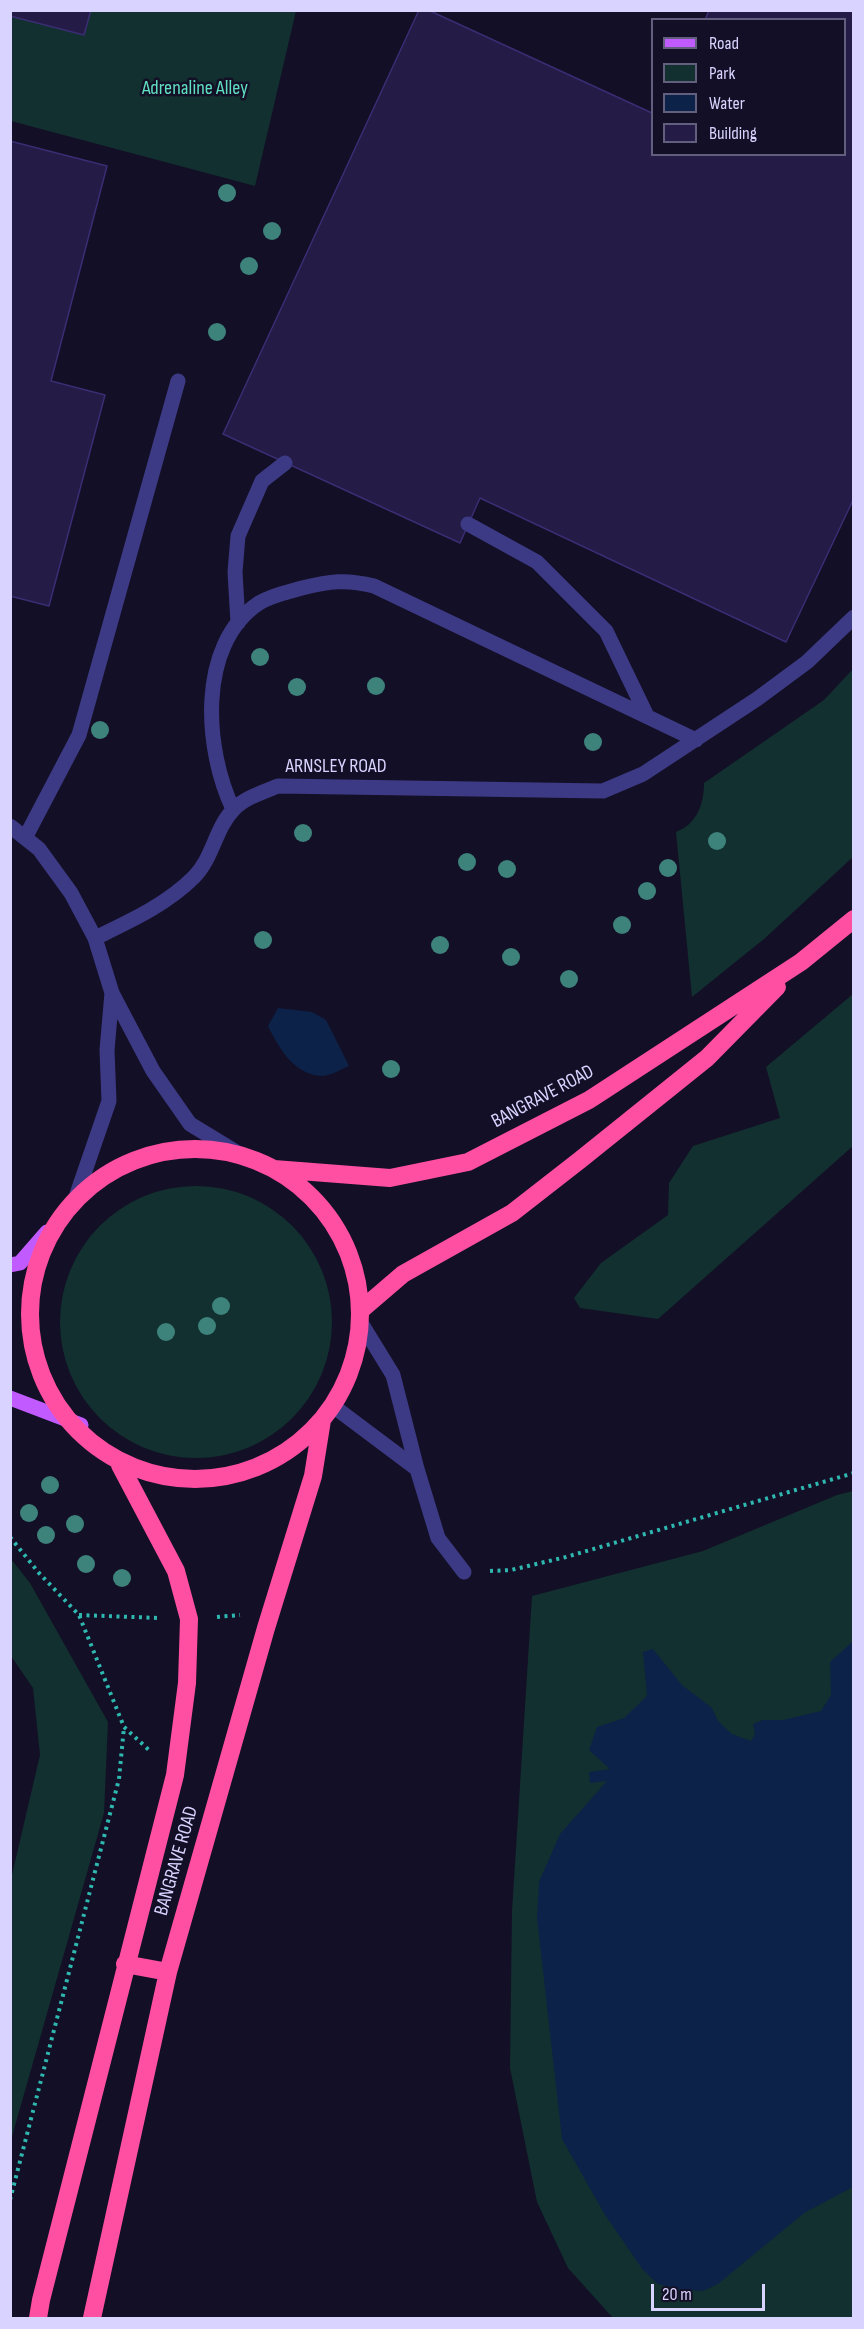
<!DOCTYPE html>
<style>
body{margin:0}
#map{position:relative;width:864px;height:2329px;overflow:hidden;background:#130f26;font-family:"Sofia Sans Condensed",sans-serif}
canvas{display:block}
.frame{position:absolute;inset:0;border:12px solid #d9d4ff;pointer-events:none}
.legend{position:absolute;left:651px;top:18px;width:195px;height:138px;box-sizing:border-box;background:#130f26;border:2px solid #625e7d;margin:0;padding:8px 10px;list-style:none;font-size:18px;color:#d9d4ff}
.legend li{display:flex;align-items:center;gap:12px;height:30px}
.legend b{width:30px;border:2px solid #625e7d}
.scale{position:absolute;left:651px;top:2284px;width:114px;height:27px;box-sizing:border-box;border:3px solid #d9d4ff;border-top:0;padding-left:8px;font-size:18px;line-height:21px;white-space:nowrap;color:#d9d4ff;-webkit-text-stroke:4px #130f26;paint-order:stroke}
</style>
<div id="map">
<canvas width="864" height="2329"></canvas>
<div class="frame"></div>
<ul class="legend">
<li><b style="height:8px;background:#c25bff"></b>Road</li>
<li><b style="height:16px;background:#12302f"></b>Park</li>
<li><b style="height:16px;background:#0c2248"></b>Water</li>
<li><b style="height:16px;background:#241b47"></b>Building</li>
</ul>
<div class="scale">20 m</div>
</div>
<script>
const context = document.querySelector('canvas').getContext('2d');
context.lineJoin = 'round';
function fill(path, color) { context.fillStyle = color; context.fill(path, 'evenodd'); }
function stroke(path, color, width, dash) { context.strokeStyle = color; context.lineWidth = width; context.lineCap = dash ? 'butt' : 'round'; context.setLineDash(dash || []); context.stroke(path); }
function write(font, color, halo, rows, align = 'center') {
  context.font = font + ' "Sofia Sans Condensed",sans-serif'; context.lineWidth = 5; context.setLineDash([]); context.textBaseline = 'middle'; context.strokeStyle = halo; context.fillStyle = color; for (const [text, x, y, turn = 0] of rows) {
    context.save(); context.translate(x, y); context.rotate((+turn || 0) * Math.PI / 180); context.textAlign = isNaN(turn) ? turn : align; if (halo) context.strokeText(text, 0, 0); context.fillText(text, 0, 0); context.restore();
  }
}
fill(new Path2D(`
 M 10,11 L 296,11 L 255,186 L 11,121 Z
 M 853,669 L 853,857 L 764,939 L 692,997 L 676,832 C 697,824 704,804 704,783 L 824,700 Z
 M 853,994 L 853,1146 L 658,1319 L 580,1308 L 574,1298 L 601,1263 L 668,1215 L 669,1183 L 693,1146 L 780,1118 L 766,1067 Z
 M60 1322a136 136 0 1 1 272 0a136 136 0 1 1-272 0Z
 M 853,1491 L 853,2318 L 613,2318 L 568,2268 L 537,2202 L 510,2068 L 512,1911 L 532,1596 L 703,1551 L 837,1495 Z
 M 11,1559 L 30,1583 L 108,1722 L 104,1813 L 11,2140 L 11,1879 L 40,1755 L 33,1688 L 11,1656 Z`), '#12302f');
fill(new Path2D(`
 M 278,1008 L 312,1012 L 326,1020 L 349,1066 C 342,1069 330,1076 322,1076 C 294,1075 279,1048 268,1026 Z
 M 853,1641 L 853,2187 L 804,2213 L 718,2284 L 703,2291 L 682,2290 L 658,2284 L 643,2270 L 605,2215 L 562,2139 L 537,1918 L 539,1882 L 560,1834 L 607,1781 L 590,1783 L 589,1772 L 610,1769 L 589,1750 L 597,1727 L 624,1718 L 647,1696 L 643,1652 L 653,1649 L 682,1685 L 712,1708 L 718,1721 L 732,1734 L 751,1741 L 755,1734 L 753,1724 L 763,1720 L 783,1720 L 821,1711 L 831,1695 L 830,1662 Z`), '#0c2248');
const building = new Path2D(`
 M 10,10 L 91,10 L 84,35 L 10,16 Z
 M 419,10 L 428,10 L 652,113 L 652,154 L 844,154 L 844,20 L 705,20 L 709,10 L 854,10 L 854,498 L 786,642 L 480,498 L 460,543 L 223,434 Z
 M 10,141 L 107,166 L 51,381 L 105,395 L 49,606 L 10,596 Z`);
fill(building, '#241b47');
stroke(building, '#3b2d73', 1.5);
stroke(new Path2D(`
 M 10,1537 L 39,1573 L 79,1615 L 124,1727 L 150,1751
 M 490,1571 L 511,1570 L 566,1557 L 854,1473
 M 79,1615 L 159,1618
 M 217,1617 L 240,1615
 M 10,2200 L 119,1779 L 124,1727`), '#2fb8b0', 4, [3, 4.5]);
stroke(new Path2D(`
 M 468,524 L 537,562 L 606,631 L 647,716
 M 238,623 L 235,572 L 238,536 L 262,481 L 285,463
 M 233,809 C 205,751 196,645 259,603 C 272,595 288,592 302,588 C 330,581 346,579 374,586 L 696,740
 M 10,826 L 39,849 L 71,893 L 95,938 L 112,993 L 153,1071 L 190,1124 L 241,1155
 M 25,838 L 79,735 L 178,381
 M 95,938 C 130,921 166,905 194,877 C 213,858 215,829 233,810 C 244,798 263,792 278,786 L 603,791 L 643,774 L 757,699 L 807,662 L 854,617
 M 77,1194 L 109,1101 L 107,1050 L 112,993
 M 361,1323 L 393,1375 L 417,1469 L 438,1538 L 464,1572
 M 333,1406 L 417,1469`), '#3d3a85', 15);
stroke(new Path2D(`
 M 10,1265 L 20,1263 L 47,1232
 M 10,1398 L 81,1425`), '#c25bff', 15);
stroke(new Path2D(`
 M30 1314a165 165 0 1 1 330 0a165 165 0 1 1-330 0Z
 M 274,1169 L 390,1178 L 468,1162 L 589,1100 L 801,962 L 854,919
 M 361,1310 L 403,1274 L 512,1213 L 580,1160 L 707,1058 L 777,987
 M 125,1964 L 168,1972
 M 38,2318 L 41,2300 L 175,1775 L 187,1683 L 189,1619 L 176,1571 L 120,1465
 M 92,2318 L 168,1972 L 266,1628 L 313,1476 L 322,1420`), '#ff4fa3', 18);
context.fillStyle = '#3d827b';
for (const [x, y] of [
 [227,193],
 [272,231],
 [249,266],
 [217,332],
 [260,657],
 [376,686],
 [297,687],
 [100,730],
 [593,742],
 [303,833],
 [717,841],
 [467,862],
 [668,868],
 [507,869],
 [647,891],
 [622,925],
 [263,940],
 [440,945],
 [511,957],
 [569,979],
 [391,1069],
 [221,1306],
 [207,1326],
 [166,1332],
 [50,1485],
 [29,1513],
 [75,1524],
 [46,1535],
 [86,1564],
 [122,1578]
]) { context.beginPath(); context.arc(x, y, 9, 0, 2 * Math.PI); context.fill(); }
write('20px', '#5fe0c0', '#130f26', [
 ["Adrenaline Alley",195,89]
]);
write('20px', '#d9d4ff', '#130f26', [
 ["ARNSLEY ROAD",336,767],
 ["BANGRAVE ROAD",543,1097,-28],
 ["BANGRAVE ROAD",177,1861,-74]
]);
</script>
